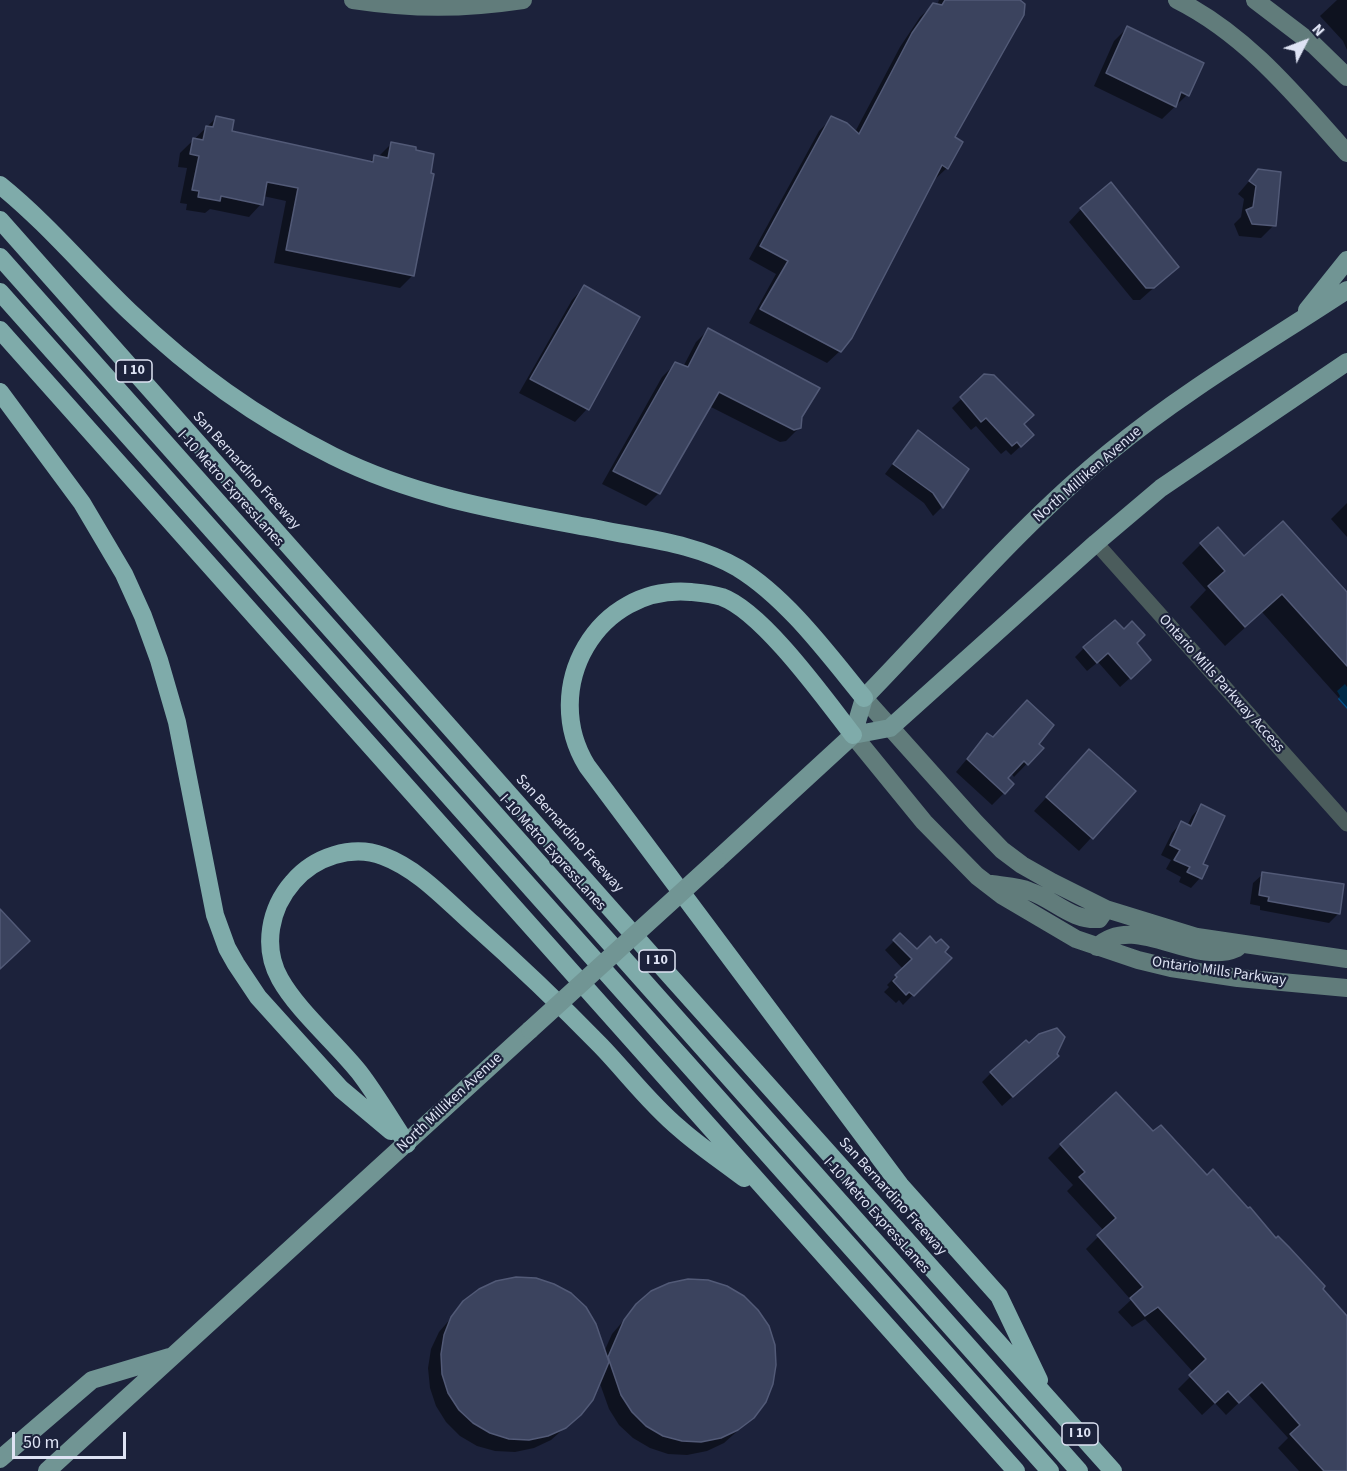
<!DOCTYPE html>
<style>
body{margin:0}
#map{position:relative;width:1347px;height:1471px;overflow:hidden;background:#1c223b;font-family:"Source Sans 3",sans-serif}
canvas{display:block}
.north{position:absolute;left:1275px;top:12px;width:60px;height:60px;-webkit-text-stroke:4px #1c223b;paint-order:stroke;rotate:48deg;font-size:16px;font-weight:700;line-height:24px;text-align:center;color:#dee3f4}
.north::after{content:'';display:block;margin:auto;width:21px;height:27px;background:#dee3f4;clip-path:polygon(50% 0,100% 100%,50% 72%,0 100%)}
.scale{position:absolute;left:12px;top:1432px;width:114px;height:27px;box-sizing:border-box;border:3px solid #dee3f4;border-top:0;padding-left:8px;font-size:18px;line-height:21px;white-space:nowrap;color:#dee3f4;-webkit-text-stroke:4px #1c223b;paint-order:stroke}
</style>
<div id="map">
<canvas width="1347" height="1471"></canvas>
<div class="north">N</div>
<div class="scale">50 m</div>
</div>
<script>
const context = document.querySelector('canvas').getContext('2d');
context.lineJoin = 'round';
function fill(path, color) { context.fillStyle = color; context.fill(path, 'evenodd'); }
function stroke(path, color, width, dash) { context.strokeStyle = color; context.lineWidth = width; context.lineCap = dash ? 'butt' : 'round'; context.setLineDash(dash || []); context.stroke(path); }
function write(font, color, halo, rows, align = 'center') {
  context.font = font + ' "Source Sans 3",sans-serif'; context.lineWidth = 4.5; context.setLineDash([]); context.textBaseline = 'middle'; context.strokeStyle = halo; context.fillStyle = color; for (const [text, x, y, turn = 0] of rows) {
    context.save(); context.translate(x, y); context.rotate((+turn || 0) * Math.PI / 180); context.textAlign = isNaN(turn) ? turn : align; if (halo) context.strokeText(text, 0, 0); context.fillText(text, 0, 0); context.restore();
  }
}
fill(new Path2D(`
 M 1345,684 L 1347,687 L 1347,709 L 1338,699 L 1340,696 L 1337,691 Z`), '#004f89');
fill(new Path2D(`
 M 939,0 L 1018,0 L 953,137 L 947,168 L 934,180 L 840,351 L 827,363 L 749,323 L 776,274 L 749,259 L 819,131 L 832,118 L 855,132 L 900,47 L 920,17 L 934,4 L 937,5 Z
 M 1337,0 L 1347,0 L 1347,50 L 1343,41 L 1320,16 Z
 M 1127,28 L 1187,95 L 1162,119 L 1094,86 L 1114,41 Z
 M 216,118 L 230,132 L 369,162 L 375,157 L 378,157 L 391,144 L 413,275 L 400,288 L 274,263 L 286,201 L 263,196 L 261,204 L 249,217 L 210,209 L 205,213 L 186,210 L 187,204 L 180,203 L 187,168 L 178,167 L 180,153 Z
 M 1258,171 L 1274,225 L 1261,238 L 1239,236 L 1234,224 L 1241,217 L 1244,199 L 1238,194 Z
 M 1081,209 L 1177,267 L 1140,300 L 1133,300 L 1069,222 Z
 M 584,287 L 587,409 L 575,422 L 519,393 L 572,300 Z
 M 709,329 L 801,416 L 799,428 L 786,441 L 780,442 L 709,406 L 659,493 L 646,506 L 602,484 L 662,377 L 675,364 L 683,367 L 696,342 Z
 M 985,376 L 1022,425 L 1023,444 L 1011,455 L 1006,450 L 1001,454 L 976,426 L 971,430 L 952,408 Z
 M 918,432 L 967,469 L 942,507 L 933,516 L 924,503 L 885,474 L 909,442 Z
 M 1347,503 L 1347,537 L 1331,519 Z
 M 1201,544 L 1347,594 L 1347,707 L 1262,612 L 1225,646 L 1190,607 L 1206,590 L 1182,563 Z
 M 1135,644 L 1140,669 L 1120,687 L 1098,662 L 1087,671 L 1075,657 L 1084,648 Z
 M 987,735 L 992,739 L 1037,744 L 1042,748 L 1014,777 L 1011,773 L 1006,779 L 1004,793 L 992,805 L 956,772 Z
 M 1077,764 L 1134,791 L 1079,851 L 1034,811 Z
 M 1201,806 L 1200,878 L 1191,888 L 1179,882 L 1181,877 L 1166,869 L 1171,860 L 1161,855 L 1172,833 L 1181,823 L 1187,826 L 1192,816 Z
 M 1263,874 L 1338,914 L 1329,923 L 1260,910 L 1260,906 L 1250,904 L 1253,883 Z
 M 900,935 L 917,951 L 936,945 L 949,958 L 903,1005 L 899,1000 L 896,1003 L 884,992 L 889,987 L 887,985 L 903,969 L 885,950 Z
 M 1028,1045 L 1048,1065 L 1002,1106 L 982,1082 L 991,1073 Z
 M 1153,1132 L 1206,1177 L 1321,1289 L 1347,1324 L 1347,1471 L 1299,1471 L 1278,1448 L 1288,1438 L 1248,1394 L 1226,1415 L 1215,1403 L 1202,1415 L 1178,1389 L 1194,1373 L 1145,1319 L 1132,1327 L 1118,1312 L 1131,1300 L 1086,1249 L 1104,1231 L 1067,1191 L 1073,1185 L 1048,1158 L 1061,1145 Z
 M 464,1303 L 604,1352 L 612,1334 L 637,1305 L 753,1417 L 724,1443 L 707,1451 L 687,1455 L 668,1454 L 650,1448 L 633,1438 L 619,1425 L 609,1409 L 599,1381 L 580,1414 L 551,1440 L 534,1448 L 515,1452 L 495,1451 L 477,1446 L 460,1436 L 446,1422 L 436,1406 L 430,1388 L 428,1368 L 431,1349 L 439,1332 Z`), '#0007');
const building = new Path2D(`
 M 945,0 L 1020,0 L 1025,4 L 1024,15 L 955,137 L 963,142 L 948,169 L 942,165 L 852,338 L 841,352 L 760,309 L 788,261 L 760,246 L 831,116 L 847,123 L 859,134 L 912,33 L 933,3 L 942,5 Z
 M 1127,26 L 1204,63 L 1189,96 L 1181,92 L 1176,107 L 1106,73 Z
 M 216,116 L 234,120 L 232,131 L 373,162 L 374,155 L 388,158 L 391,142 L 416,147 L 416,150 L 434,154 L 431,173 L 434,174 L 414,276 L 286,250 L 298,188 L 267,182 L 263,205 L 221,196 L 220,201 L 198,197 L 199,191 L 192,190 L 199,156 L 190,154 L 193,138 L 203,140 L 206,126 L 213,127 Z
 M 1258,169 L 1281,172 L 1276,226 L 1252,224 L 1246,210 L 1253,207 L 1256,186 L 1249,181 Z
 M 1111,182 L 1179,267 L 1154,288 L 1146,288 L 1080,208 Z
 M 584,285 L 640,317 L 589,410 L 530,379 Z
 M 708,328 L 820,388 L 802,417 L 801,428 L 794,430 L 719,392 L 660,494 L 613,471 L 675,362 L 688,367 Z
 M 984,374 L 994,375 L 1034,415 L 1024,424 L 1034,435 L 1021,447 L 1017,442 L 1012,446 L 986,418 L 981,422 L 960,397 Z
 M 918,430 L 969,469 L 943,508 L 933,493 L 893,464 Z
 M 1283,521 L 1347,592 L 1347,666 L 1282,594 L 1245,627 L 1208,586 L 1225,571 L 1200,543 L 1218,527 L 1244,556 Z
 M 1115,620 L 1124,629 L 1132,621 L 1145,635 L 1137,643 L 1151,660 L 1131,679 L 1108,653 L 1097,663 L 1083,647 Z
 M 1027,700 L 1054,725 L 1039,744 L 1044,748 L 1028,765 L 1024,761 L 1008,778 L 1014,784 L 1005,794 L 967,759 L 987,733 L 993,737 Z
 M 1089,749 L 1136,791 L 1093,839 L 1046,797 Z
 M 1201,804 L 1225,816 L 1203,864 L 1208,866 L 1202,879 L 1187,872 L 1190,867 L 1174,860 L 1180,850 L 1170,845 L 1181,821 L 1191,826 Z
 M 1262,872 L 1344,884 L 1340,914 L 1268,901 L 1269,897 L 1259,895 Z
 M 0,909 L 30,941 L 0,969 Z
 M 900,933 L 917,949 L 930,936 L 936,943 L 941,939 L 949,947 L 945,952 L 952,958 L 914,996 L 909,992 L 906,995 L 893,981 L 897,977 L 895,975 L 912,959 L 893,940 Z
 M 1057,1028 L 1065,1037 L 1057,1054 L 1059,1056 L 1013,1097 L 990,1072 L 1026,1040 L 1029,1043 L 1039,1034 Z
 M 1116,1092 L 1153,1131 L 1161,1125 L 1207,1175 L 1213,1169 L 1248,1208 L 1250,1207 L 1276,1238 L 1278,1236 L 1289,1247 L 1325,1286 L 1323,1289 L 1347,1316 L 1347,1471 L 1324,1471 L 1290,1434 L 1300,1425 L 1262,1382 L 1239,1403 L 1228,1391 L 1215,1403 L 1189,1375 L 1206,1359 L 1158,1307 L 1145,1316 L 1130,1298 L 1143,1287 L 1097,1235 L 1116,1218 L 1079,1177 L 1085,1172 L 1060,1144 Z
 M 516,1277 L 536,1278 L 554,1284 L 571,1293 L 586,1307 L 596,1324 L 609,1362 L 593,1400 L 581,1415 L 566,1428 L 548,1436 L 529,1440 L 509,1439 L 490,1433 L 473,1423 L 459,1410 L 448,1393 L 442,1374 L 441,1354 L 444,1335 L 451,1317 L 463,1301 L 479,1289 L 496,1281 Z
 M 688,1279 L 708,1280 L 727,1286 L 744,1296 L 758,1310 L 769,1326 L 775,1345 L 776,1365 L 773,1384 L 766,1402 L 754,1418 L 738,1430 L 721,1438 L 701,1442 L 682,1441 L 663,1436 L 646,1426 L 632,1412 L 621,1395 L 608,1357 L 624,1320 L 636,1304 L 651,1291 L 669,1283 Z`);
fill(building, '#3b435e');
stroke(building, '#525a77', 1.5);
stroke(new Path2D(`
 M 1096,543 L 1347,824`), '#4b5c5c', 15);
stroke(new Path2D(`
 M 353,0 C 413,9 463,9 523,0
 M 1177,0 C 1247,35 1296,96 1347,153
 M 1255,0 L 1314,45 L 1347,77
 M 864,698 L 975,822 L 1002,850 L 1022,865 L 1052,882 L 1106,909 L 1197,937 L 1347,959
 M 853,735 L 924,822 L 977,876 L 1003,896 L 1076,939 L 1138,960 L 1171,968 L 1238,978 L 1347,988
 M 991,884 C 1003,886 1018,886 1029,891 C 1054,899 1071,921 1099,919 L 1106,909
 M 1097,947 C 1135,911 1193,968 1237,948`), '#617c7b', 18);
stroke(new Path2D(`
 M 1307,310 L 1347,260
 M 853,735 L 890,728 L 1096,543 L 1161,488 L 1347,362
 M 717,860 L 853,735 L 864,698 C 945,615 1021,524 1111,451 C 1184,391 1268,342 1347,290
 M 0,1459 L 92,1380 L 169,1357
 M 47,1471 L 530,1030`), '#719594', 18);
stroke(new Path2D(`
 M 0,185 C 47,223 86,270 130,312 C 193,372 255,417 333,456 C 417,498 507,512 598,529 C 645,539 695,543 738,568 C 787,598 828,654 864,698
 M 0,220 L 671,977 L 1113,1471
 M 0,257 L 1079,1471
 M 0,292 L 1050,1471
 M 0,330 L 1016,1471
 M 0,392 L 82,503 L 124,574 L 143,616 L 159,660 L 177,722 L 215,915 L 227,948 L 236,964 L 258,997 L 341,1089 L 391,1131
 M 853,735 C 825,699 763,612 722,597 C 712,594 701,593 691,592 C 597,584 539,688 587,766 L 900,1185 L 999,1296 L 1039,1380
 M 407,1144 C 391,1120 376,1094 359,1072 C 335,1042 298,1011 280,979 C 262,947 270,908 293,882 C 314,857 352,844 383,856 C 418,869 445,899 473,924 C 517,963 560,1004 601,1046 C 627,1073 650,1104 679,1128 C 699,1146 722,1161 744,1178`), '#7fabaa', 18);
stroke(new Path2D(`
 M 530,1030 L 717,860`), '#719594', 18);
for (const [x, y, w] of [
 [134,371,36],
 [657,961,36],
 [1080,1434,36]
]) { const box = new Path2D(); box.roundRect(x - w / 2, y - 11, w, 22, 4.5); context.fillStyle = '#1c223b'; context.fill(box); stroke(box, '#dee3f4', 1.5); }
write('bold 14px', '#dee3f4', null, [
 ["I 10",134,371],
 ["I 10",657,961],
 ["I 10",1080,1434]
]);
write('15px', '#dee3f4', '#1c223b', [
 ["San Bernardino Freeway",246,471,48],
 ["North Milliken Avenue",1088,475,-41],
 ["I-10 Metro ExpressLanes",230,489,48],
 ["Ontario Mills Parkway Access",1221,684,48],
 ["San Bernardino Freeway",569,834,48],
 ["I-10 Metro ExpressLanes",552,853,48],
 ["Ontario Mills Parkway",1219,972,8],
 ["North Milliken Avenue",450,1103,-43],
 ["San Bernardino Freeway",892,1197,48],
 ["I-10 Metro ExpressLanes",876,1216,48]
]);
</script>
